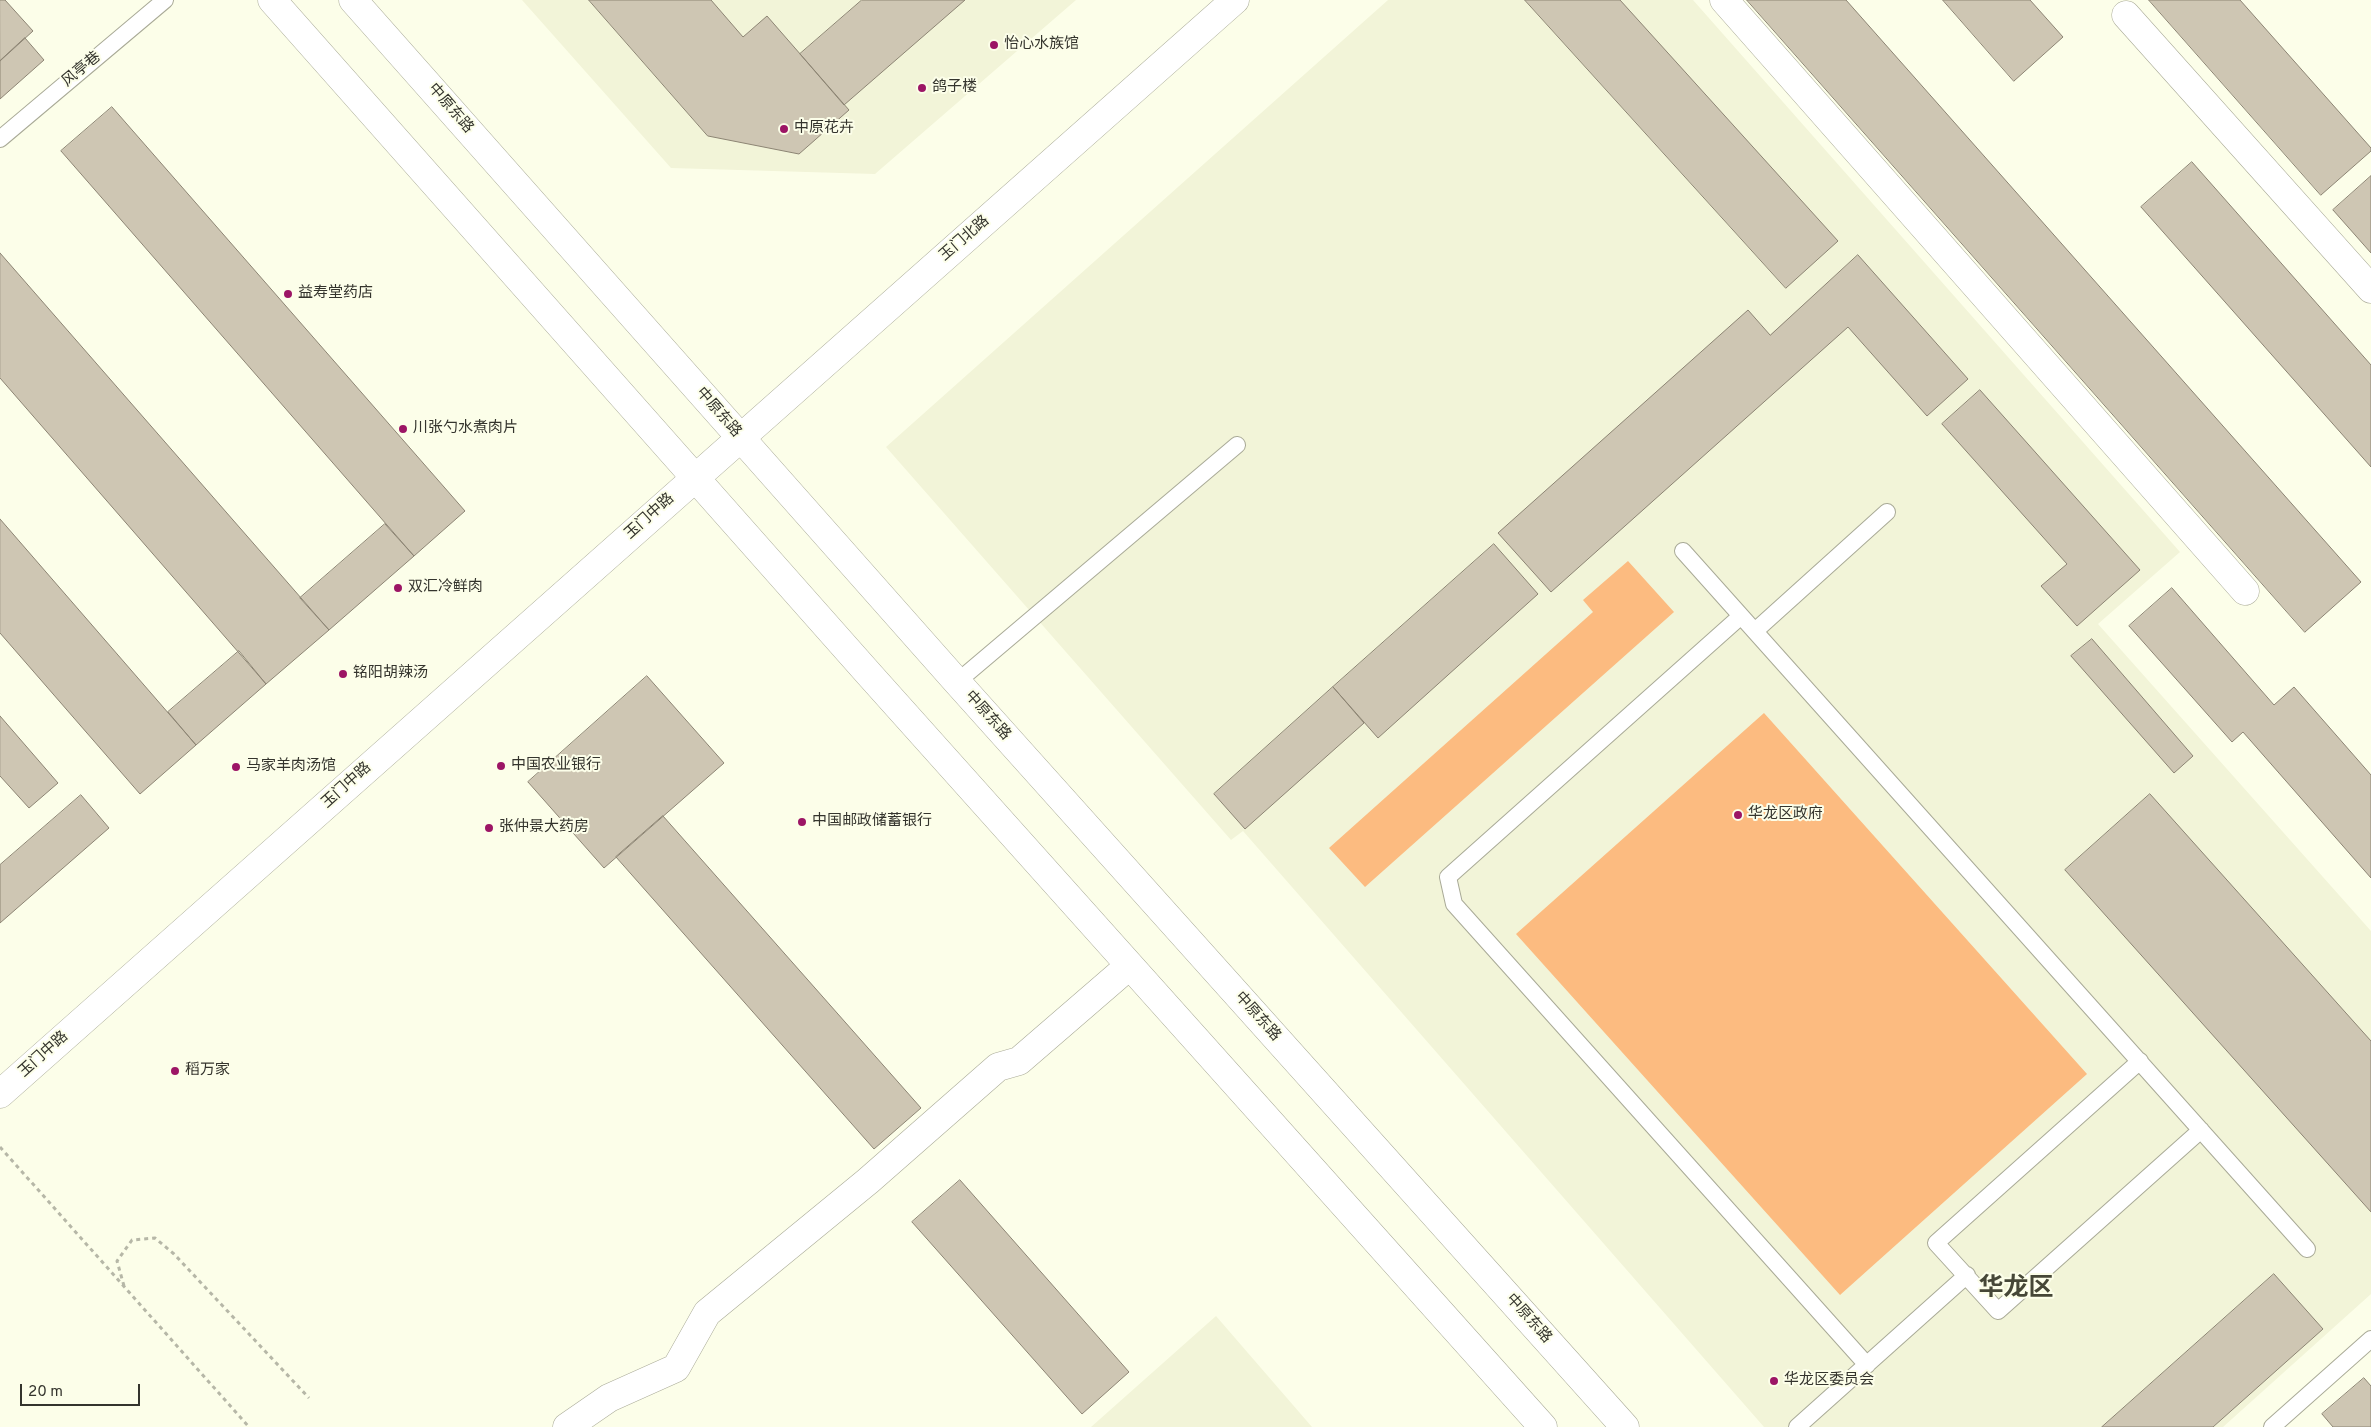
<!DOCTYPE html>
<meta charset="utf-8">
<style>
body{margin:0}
#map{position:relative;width:2371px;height:1427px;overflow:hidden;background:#fcfee9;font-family:Overpass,sans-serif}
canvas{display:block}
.scale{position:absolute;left:20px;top:1384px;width:120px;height:22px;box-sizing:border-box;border:2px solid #34342d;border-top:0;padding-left:6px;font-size:15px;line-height:18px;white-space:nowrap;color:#34342d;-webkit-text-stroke:4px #fcfee9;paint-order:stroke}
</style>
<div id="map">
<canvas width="2371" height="1427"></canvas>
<div class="scale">20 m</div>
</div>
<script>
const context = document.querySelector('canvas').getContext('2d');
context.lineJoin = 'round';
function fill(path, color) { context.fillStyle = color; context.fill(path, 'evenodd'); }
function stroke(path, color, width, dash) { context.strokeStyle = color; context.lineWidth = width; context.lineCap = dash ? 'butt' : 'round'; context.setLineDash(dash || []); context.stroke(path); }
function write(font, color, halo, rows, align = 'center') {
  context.font = font + ' Overpass,"Noto Sans SC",sans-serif'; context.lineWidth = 4; context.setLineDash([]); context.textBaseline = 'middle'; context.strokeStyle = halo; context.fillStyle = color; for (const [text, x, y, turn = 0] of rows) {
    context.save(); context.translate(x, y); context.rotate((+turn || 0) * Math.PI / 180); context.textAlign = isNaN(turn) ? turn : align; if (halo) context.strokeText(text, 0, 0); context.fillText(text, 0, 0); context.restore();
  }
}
fill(new Path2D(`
 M 522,0 L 1076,0 L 875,174 L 671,168 Z
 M 1388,0 L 1693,0 L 2180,552 L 2098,624 L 2371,931 L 2371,1294 L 2223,1427 L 1764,1427 L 1243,831 L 1231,840 L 886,447 Z
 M 1216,1316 L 1312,1427 L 1091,1427 Z`), '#f2f4d8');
fill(new Path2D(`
 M 1628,561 L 1674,612 L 1365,887 L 1329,848 L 1593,612 L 1583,600 Z
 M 1764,713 L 2087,1074 L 1840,1295 L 1516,934 Z`), '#fcbb80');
const building = new Path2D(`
 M 0,0 L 5,0 L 33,31 L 0,61 Z
 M 589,0 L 711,0 L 743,37 L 767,16 L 849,110 L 799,154 L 708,136 Z
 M 862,0 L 965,0 L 844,105 L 800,54 Z
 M 1525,0 L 1620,0 L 1838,241 L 1786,288 Z
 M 1747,0 L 1846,0 L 2361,582 L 2305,632 Z
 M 1943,0 L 2030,0 L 2063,37 L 2014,81 Z
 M 2149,0 L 2240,0 L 2371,148 L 2371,151 L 2321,195 Z
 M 25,38 L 44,60 L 0,99 L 0,61 Z
 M 112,107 L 465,511 L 414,556 L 61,151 Z
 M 2192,162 L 2371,365 L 2371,467 L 2141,207 Z
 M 2371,176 L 2371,253 L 2333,210 Z
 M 0,253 L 329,630 L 266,684 L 0,378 Z
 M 1858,255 L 1968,379 L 1927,416 L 1848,327 L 1551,592 L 1498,533 L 1748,310 L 1770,335 Z
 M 1980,390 L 2140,570 L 2077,626 L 2041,586 L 2067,564 L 1942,424 Z
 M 0,519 L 196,745 L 140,794 L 0,633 Z
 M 385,524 L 414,556 L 329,630 L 300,598 Z
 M 1494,544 L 1538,594 L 1378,738 L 1333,687 Z
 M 2172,588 L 2274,705 L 2294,687 L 2371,775 L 2371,878 L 2243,732 L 2232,742 L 2129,626 Z
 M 2092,639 L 2193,756 L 2174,773 L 2071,656 Z
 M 239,651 L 266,684 L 196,745 L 168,712 Z
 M 647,676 L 724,763 L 604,868 L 528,782 Z
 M 1333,687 L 1364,723 L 1245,829 L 1214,794 Z
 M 0,716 L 58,783 L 29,808 L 0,776 Z
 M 2150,794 L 2371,1041 L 2371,1212 L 2065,870 Z
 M 81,795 L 109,828 L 0,923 L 0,865 Z
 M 663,816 L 921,1108 L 874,1149 L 616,857 Z
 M 960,1180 L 1129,1372 L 1082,1414 L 912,1222 Z
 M 2274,1274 L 2323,1329 L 2213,1427 L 2102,1427 Z
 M 2364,1378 L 2371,1386 L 2371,1427 L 2333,1427 L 2322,1414 Z`);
fill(building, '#cec6b3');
stroke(building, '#8d8574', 1);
const lane = new Path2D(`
 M 0,139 L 165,0
 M 1683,551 L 2307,1249
 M 1741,616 L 1448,877 L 1454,904 L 1867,1365
 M 1755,631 L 1887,512
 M 957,682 L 1237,445
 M 2140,1061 L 1936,1243 L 1998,1311 L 2201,1130
 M 1797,1427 L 1967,1275
 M 2272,1427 L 2371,1339`);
const street = new Path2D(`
 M 1724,0 L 2245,591
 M 2126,15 L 2371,289
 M 567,1427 L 609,1398 L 676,1368 L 707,1313 L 868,1181 L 998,1067 L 1019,1061 L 1129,966`);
const secondary = new Path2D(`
 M 0,1094 L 1235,0`);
const primary = new Path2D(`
 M 272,0 L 868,673 L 1543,1427
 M 353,0 L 957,682 L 1625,1427`);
stroke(lane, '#a9aa97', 18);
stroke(street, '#a9aa97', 29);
stroke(secondary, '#a9aa97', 29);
stroke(primary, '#a9aa97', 29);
stroke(new Path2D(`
 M 0,1147 L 249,1427
 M 124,1286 L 117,1261 L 132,1240 L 155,1238 L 174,1254 L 309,1398`), '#b6b7a7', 3, [4, 4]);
stroke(lane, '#fff', 16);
stroke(street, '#fff', 28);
stroke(secondary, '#fff', 28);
stroke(primary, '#fff', 28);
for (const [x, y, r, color] of [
 [994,45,5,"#9c1565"],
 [922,88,5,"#9c1565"],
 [784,129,5,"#9c1565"],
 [288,294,5,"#9c1565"],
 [403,429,5,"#9c1565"],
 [398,588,5,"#9c1565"],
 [343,674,5,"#9c1565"],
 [501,766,5,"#9c1565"],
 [236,767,5,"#9c1565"],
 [1738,815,5,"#9c1565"],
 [802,822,5,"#9c1565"],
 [489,828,5,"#9c1565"],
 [175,1071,5,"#9c1565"],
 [1774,1381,5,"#9c1565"]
]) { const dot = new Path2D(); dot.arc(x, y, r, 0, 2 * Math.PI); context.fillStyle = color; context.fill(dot); stroke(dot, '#fcfee9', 2); }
write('15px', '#34342d', '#fcfee9', [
 ["怡心水族馆",1004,45],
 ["鸽子楼",932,88],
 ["中原花卉",794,129],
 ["益寿堂药店",298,294],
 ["川张勺水煮肉片",413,429],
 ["双汇冷鲜肉",408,588],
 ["铭阳胡辣汤",353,674],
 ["中国农业银行",511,766],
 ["马家羊肉汤馆",246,767],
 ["华龙区政府",1748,815],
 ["中国邮政储蓄银行",812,822],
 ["张仲景大药房",499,828],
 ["稻万家",185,1071],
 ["华龙区委员会",1784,1381]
], 'left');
write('15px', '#34342d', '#fcfee9', [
 ["风亭巷",82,70,-40],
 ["中原东路",450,109,49],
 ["玉门北路",965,239,-41],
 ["中原东路",718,413,49],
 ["玉门中路",650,517,-42],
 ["中原东路",987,716,48],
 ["玉门中路",347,786,-42],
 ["中原东路",1257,1017,48],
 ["玉门中路",44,1055,-42],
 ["中原东路",1528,1319,48]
]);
write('bold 25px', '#464737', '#fcfee9', [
 ["华龙区",2016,1290]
]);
</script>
